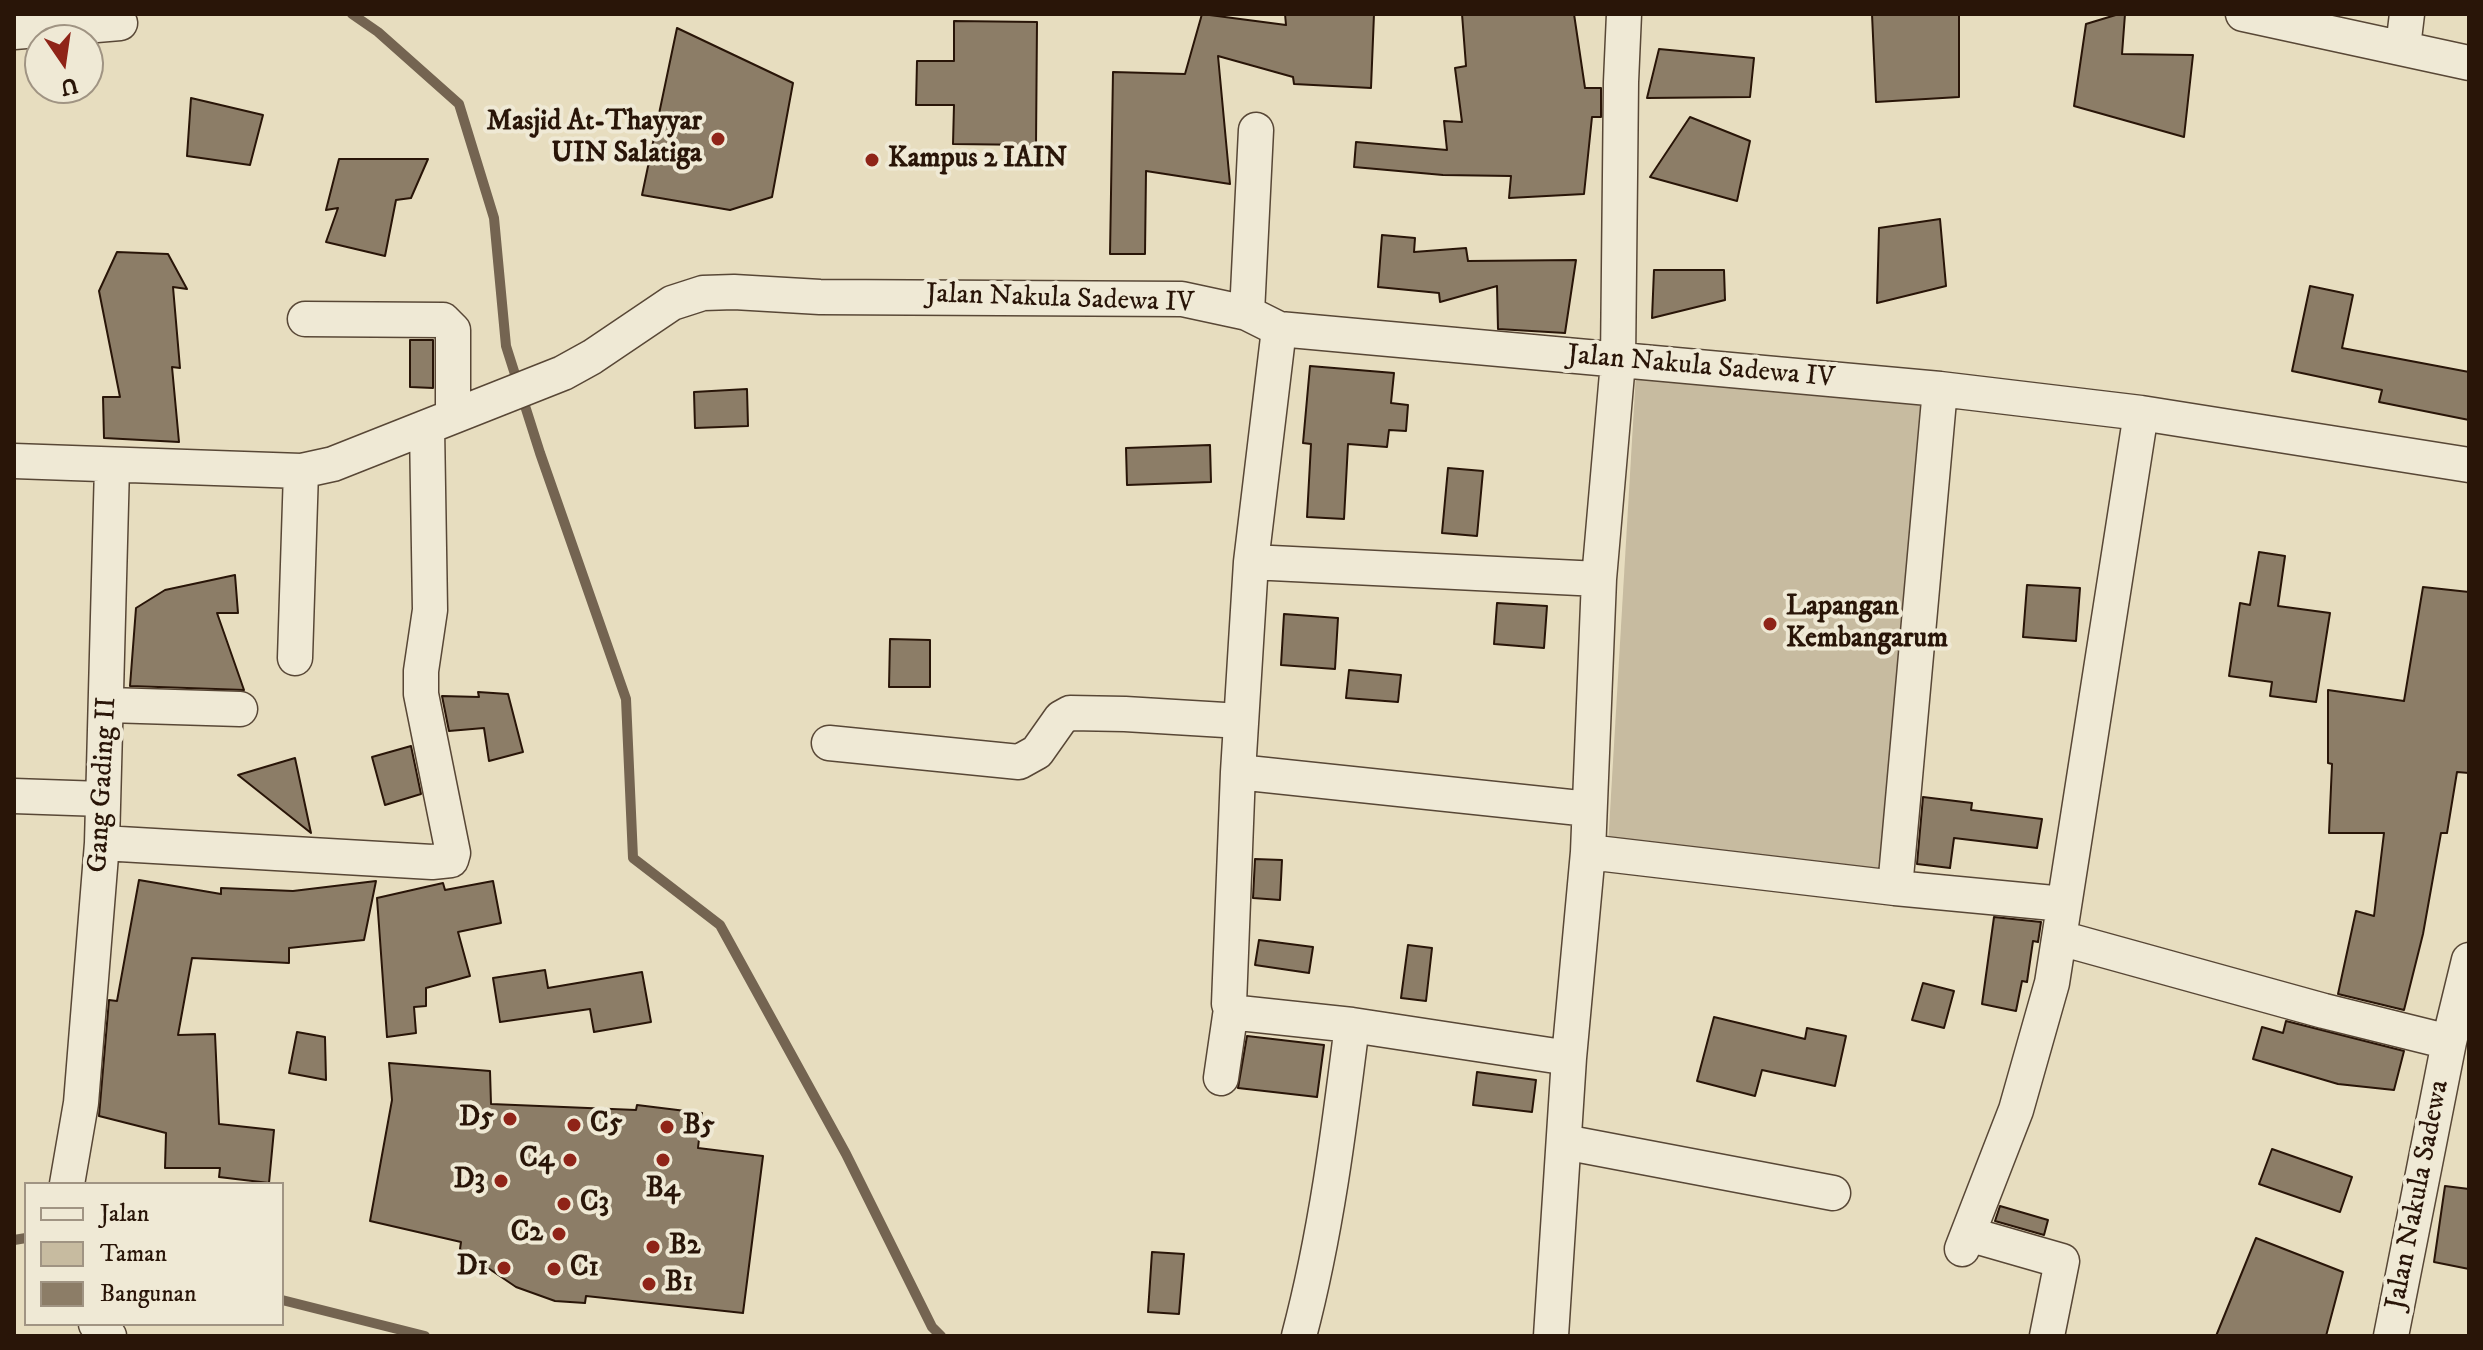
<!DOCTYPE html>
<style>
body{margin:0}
#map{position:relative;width:2483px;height:1350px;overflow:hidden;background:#e7ddbf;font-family:"IM FELL DW Pica",serif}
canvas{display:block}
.frame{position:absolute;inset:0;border:16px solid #291508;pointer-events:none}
.legend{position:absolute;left:24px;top:1182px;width:260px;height:144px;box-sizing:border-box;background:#efe9d5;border:2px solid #a09483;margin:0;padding:10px 14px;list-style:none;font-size:24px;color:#291508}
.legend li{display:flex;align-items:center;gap:16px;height:40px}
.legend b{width:40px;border:2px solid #a09483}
.north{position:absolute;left:24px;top:24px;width:80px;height:80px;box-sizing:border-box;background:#efe9d5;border:2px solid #a09483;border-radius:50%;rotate:167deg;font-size:22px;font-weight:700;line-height:32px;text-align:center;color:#291508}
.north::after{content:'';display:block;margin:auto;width:28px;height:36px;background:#8f2418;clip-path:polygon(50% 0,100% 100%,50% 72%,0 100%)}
</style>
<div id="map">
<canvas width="2483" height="1350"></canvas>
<div class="frame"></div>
<ul class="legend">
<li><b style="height:10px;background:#efe9d5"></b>Jalan</li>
<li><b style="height:22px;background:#c7bba0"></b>Taman</li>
<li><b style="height:22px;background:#8c7d67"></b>Bangunan</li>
</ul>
<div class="north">U</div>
</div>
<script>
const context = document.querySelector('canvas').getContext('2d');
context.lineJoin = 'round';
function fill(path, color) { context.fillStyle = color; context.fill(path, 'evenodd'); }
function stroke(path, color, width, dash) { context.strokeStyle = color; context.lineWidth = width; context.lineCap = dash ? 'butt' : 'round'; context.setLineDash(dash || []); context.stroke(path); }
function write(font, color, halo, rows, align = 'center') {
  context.font = font + ' "IM FELL DW Pica",serif'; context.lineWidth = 8; context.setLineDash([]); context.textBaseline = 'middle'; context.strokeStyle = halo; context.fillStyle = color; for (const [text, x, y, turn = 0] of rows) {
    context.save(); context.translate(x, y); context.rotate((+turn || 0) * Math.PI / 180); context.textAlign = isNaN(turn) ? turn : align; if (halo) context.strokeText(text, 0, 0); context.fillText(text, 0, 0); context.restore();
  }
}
fill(new Path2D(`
 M 1636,373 L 1949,402 L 1885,876 L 1608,846 Z`), '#c7bba0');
stroke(new Path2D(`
 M 352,14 L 378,32 L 459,104 L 494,218 L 506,346 L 540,453 L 626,699 L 633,858 L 720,925 L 846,1154 L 932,1327 L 941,1336
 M 14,1240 L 26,1238
 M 282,1300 L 425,1336`), '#746451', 10);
const building = new Path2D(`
 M 1202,14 L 1286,25 L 1285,14 L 1374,14 L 1371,88 L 1294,84 L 1293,77 L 1218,56 L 1230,184 L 1146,171 L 1145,254 L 1110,254 L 1113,72 L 1185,74 Z
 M 1462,14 L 1574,14 L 1585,88 L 1601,88 L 1601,117 L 1592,117 L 1584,194 L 1509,198 L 1511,176 L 1443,175 L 1354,167 L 1356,142 L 1447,150 L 1444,121 L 1462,122 L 1455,68 L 1466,66 Z
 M 1872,14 L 1959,14 L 1959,97 L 1876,102 Z
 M 2119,14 L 2125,14 L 2122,54 L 2193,55 L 2184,137 L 2074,106 L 2086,24 Z
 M 954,21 L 1037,22 L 1036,145 L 953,144 L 954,105 L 916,105 L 917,61 L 954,61 Z
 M 677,28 L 793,83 L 772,197 L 730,210 L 642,195 Z
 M 1659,49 L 1754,58 L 1750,97 L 1647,98 Z
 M 191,98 L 263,115 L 250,165 L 187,156 Z
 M 1690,117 L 1750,141 L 1737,201 L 1650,177 Z
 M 339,159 L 428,159 L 411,198 L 396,200 L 385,256 L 326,242 L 338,208 L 326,210 Z
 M 1940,219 L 1946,286 L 1877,303 L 1879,228 Z
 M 1382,235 L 1415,238 L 1414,252 L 1466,248 L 1468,261 L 1576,260 L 1565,333 L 1498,329 L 1497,286 L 1440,302 L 1439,293 L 1378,287 Z
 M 117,252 L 168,254 L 187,289 L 173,287 L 180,368 L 172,367 L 179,442 L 104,438 L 103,397 L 120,397 L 99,291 Z
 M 1654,270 L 1724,270 L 1725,300 L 1652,318 Z
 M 2310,286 L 2353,295 L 2342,348 L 2469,372 L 2469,420 L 2379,402 L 2382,390 L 2292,371 Z
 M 410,340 L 433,340 L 433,388 L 410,387 Z
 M 1310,366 L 1394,373 L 1391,403 L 1408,405 L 1406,431 L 1389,430 L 1387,447 L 1348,444 L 1344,519 L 1307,517 L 1311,444 L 1303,443 Z
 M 747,389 L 748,426 L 695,428 L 694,392 Z
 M 1210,445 L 1211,482 L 1127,485 L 1126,448 Z
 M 1448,468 L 1483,471 L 1477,536 L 1442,533 Z
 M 2259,552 L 2285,556 L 2278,606 L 2330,613 L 2316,702 L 2270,696 L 2272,682 L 2229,676 L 2240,603 L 2250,605 Z
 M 235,575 L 238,613 L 217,613 L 244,690 L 130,686 L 136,608 L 165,590 Z
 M 2027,585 L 2080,588 L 2076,641 L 2023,637 Z
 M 2423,587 L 2469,592 L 2469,773 L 2457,772 L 2447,833 L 2441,833 L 2423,934 L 2404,1010 L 2338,994 L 2356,911 L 2374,916 L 2384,833 L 2329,833 L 2332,764 L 2328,763 L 2328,690 L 2404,701 Z
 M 1497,603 L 1547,606 L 1544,648 L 1494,644 Z
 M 1284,614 L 1338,618 L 1335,669 L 1281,665 Z
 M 890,639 L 930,640 L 930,687 L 889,687 Z
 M 1349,670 L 1401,675 L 1398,702 L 1346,698 Z
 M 478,692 L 508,694 L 523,752 L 489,761 L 484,728 L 449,731 L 442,696 L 479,697 Z
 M 411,746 L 421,794 L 385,805 L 372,757 Z
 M 295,758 L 311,833 L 238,775 Z
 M 1923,797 L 1972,803 L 1971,810 L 2042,819 L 2037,848 L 1954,838 L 1950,868 L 1917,864 Z
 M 1255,859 L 1282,860 L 1280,900 L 1253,898 Z
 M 139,880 L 221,894 L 221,888 L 293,891 L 376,881 L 364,940 L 289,948 L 289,963 L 192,958 L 178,1035 L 215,1034 L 219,1124 L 274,1130 L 269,1183 L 219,1177 L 220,1168 L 165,1168 L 166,1133 L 99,1116 L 109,1000 L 117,1001 Z
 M 493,881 L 501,923 L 458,932 L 470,976 L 426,988 L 426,1006 L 414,1007 L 416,1033 L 387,1037 L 377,898 L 443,883 L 445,890 Z
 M 1994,917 L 2041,922 L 2038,942 L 2033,941 L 2027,982 L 2022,981 L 2016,1011 L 1982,1004 Z
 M 1259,940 L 1313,947 L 1309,973 L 1255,965 Z
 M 1408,945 L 1432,948 L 1426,1001 L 1401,998 Z
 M 545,970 L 548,988 L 642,972 L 651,1022 L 594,1032 L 590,1009 L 500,1022 L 493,978 Z
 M 1923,983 L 1954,991 L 1944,1028 L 1912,1020 Z
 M 1714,1017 L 1805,1039 L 1807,1028 L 1846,1036 L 1835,1086 L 1762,1070 L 1755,1096 L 1697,1081 Z
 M 2286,1021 L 2404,1051 L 2394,1090 L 2338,1084 L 2253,1059 L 2262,1027 L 2283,1033 Z
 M 297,1032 L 325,1037 L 326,1080 L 289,1073 Z
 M 1247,1036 L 1324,1045 L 1317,1097 L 1238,1088 Z
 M 389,1063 L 490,1071 L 491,1104 L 636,1110 L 637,1105 L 702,1113 L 698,1148 L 763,1156 L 743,1313 L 586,1296 L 585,1303 L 555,1301 L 516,1287 L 460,1249 L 461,1242 L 370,1221 L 392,1100 Z
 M 1477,1072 L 1536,1080 L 1532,1112 L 1473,1105 Z
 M 2272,1149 L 2352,1177 L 2340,1212 L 2259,1184 Z
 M 2445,1186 L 2469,1189 L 2469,1269 L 2434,1262 Z
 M 2000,1206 L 2048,1220 L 2044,1235 L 1995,1221 Z
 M 2256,1238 L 2343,1272 L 2326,1336 L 2216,1336 Z
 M 1152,1252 L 1184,1254 L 1179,1314 L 1148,1312 Z`);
fill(building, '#8c7d67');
stroke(building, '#291508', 2);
const minor = new Path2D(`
 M 2243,14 L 2469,63
 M 14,32 L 120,23
 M 2403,47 L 2407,14
 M 1247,313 L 1256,130
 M 305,319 L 443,320 L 453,330 L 453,416
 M 1279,329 L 1251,562 L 1238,772 L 1229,1004 L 1231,1009 L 1239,1013 L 1352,1025 L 1569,1058
 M 1940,389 L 1895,888 L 2064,904
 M 14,461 L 301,471 L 333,464 L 563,373 L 592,357 L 672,303 L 703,293 L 734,292 L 820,297 L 1182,299 L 1247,313 L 1279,329 L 1940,389 L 2141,413 L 2469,465
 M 1251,562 L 1599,579
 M 295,658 L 301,471
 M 108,705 L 240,709
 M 829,743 L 1019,762 L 1037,752 L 1061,718 L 1070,713 L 1125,714 L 1241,721
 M 1238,772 L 1589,809
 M 14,796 L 102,799
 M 102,843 L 432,862 L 451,860 L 453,853 L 421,694 L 421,671 L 430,610 L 427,427
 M 1588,852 L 1895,888
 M 2060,938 L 2324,1011 L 2449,1042
 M 1221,1078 L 1231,1009
 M 1564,1142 L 1833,1193
 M 67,1184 L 81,1103 L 102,843 L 112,466
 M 1968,1234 L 2062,1261 L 2047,1336
 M 1962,1249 L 2016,1110 L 2052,983 L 2141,413
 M 96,1324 L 109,1336
 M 1299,1336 C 1326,1234 1339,1130 1352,1025
 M 1551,1336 L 1569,1058 L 1588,852 L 1599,579 L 1618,362 L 1621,82 L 1624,14
 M 2391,1336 L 2449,1042 L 2469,960`);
stroke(minor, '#584736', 37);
stroke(minor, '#efe9d5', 34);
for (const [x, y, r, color] of [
 [718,139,8,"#8f2418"],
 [872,160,8,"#8f2418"],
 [1770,624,8,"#8f2418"],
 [510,1119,8,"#8f2418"],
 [574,1125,8,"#8f2418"],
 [667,1127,8,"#8f2418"],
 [570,1160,8,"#8f2418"],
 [663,1160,8,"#8f2418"],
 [501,1181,8,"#8f2418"],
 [564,1204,8,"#8f2418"],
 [559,1234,8,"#8f2418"],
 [653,1247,8,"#8f2418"],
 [504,1268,8,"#8f2418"],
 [554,1269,8,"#8f2418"],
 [649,1284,8,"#8f2418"]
]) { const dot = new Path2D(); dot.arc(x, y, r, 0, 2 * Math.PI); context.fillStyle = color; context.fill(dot); stroke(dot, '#efe9d5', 3); }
write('bold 28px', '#291508', '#efe9d5', [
 ["Masjid At-Thayyar",702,123,"right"],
 ["UIN Salatiga",702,155,"right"],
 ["Kampus 2 IAIN",888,160],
 ["Lapangan",1786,608],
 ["Kembangarum",1786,640],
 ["D5",494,1119,"right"],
 ["C5",590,1125],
 ["B5",683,1127],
 ["C4",554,1160,"right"],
 ["D3",485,1181,"right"],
 ["B4",663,1190,"center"],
 ["C3",580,1204],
 ["C2",543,1234,"right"],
 ["B2",669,1247],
 ["D1",488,1268,"right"],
 ["C1",570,1269],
 ["B1",665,1284]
], 'left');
write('28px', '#291508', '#efe9d5', [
 ["Jalan Nakula Sadewa IV",1060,300,2],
 ["Jalan Nakula Sadewa IV",1701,368,5],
 ["Gang Gading II",104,785,-87],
 ["Jalan Nakula Sadewa",2419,1195,-79]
]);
</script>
